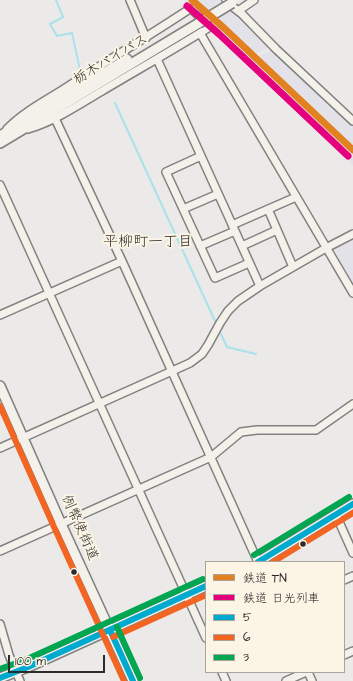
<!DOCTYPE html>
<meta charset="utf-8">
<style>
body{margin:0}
#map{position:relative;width:353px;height:681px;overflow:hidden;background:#eceae8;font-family:"Architects Daughter","Klee One",sans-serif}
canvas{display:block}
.legend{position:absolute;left:205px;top:561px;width:140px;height:112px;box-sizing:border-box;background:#fcf5e5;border:1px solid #a8a49b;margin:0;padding:5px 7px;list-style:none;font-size:12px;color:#2b2b2b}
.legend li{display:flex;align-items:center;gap:8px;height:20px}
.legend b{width:20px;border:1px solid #a8a49b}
.scale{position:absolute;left:8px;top:655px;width:97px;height:18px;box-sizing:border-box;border:2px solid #2b2b2b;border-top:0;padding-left:5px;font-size:12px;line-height:14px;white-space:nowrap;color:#2b2b2b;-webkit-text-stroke:3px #fcf5e5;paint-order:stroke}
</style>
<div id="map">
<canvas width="353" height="681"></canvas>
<ul class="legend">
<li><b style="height:5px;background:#e2811f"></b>鉄道 TN</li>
<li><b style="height:5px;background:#e5007d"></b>鉄道 日光列車</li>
<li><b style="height:5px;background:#00a9ce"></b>5</li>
<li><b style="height:5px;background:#f26522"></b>6</li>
<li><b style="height:5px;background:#00a651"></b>3</li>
</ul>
<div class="scale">100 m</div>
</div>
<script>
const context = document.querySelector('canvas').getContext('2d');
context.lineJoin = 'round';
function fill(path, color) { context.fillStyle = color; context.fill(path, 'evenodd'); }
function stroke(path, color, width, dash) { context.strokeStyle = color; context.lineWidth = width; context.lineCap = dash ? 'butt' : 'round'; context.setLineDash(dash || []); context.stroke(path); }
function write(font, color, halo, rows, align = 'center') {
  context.font = font + ' "Architects Daughter","Klee One",sans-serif'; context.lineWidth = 4; context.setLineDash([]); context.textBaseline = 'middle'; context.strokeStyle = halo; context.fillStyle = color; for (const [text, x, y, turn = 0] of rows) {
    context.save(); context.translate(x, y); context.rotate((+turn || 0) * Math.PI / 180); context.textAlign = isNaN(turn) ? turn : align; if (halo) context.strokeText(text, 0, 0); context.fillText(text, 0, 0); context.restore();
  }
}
fill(new Path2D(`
 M 184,0 L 221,0 L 230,9 L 238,14 L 269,46 L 269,47 L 250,57 L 192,4 L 187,7 Z
 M 272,50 L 313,87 L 353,125 L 353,166 L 330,136 L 276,87 L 279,83 L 252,59 Z
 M 353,237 L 353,287 L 332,250 L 332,248 Z`), '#e3e2e9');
stroke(new Path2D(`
 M 56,0 L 63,17 L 50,24 L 57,36 L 72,33 L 80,70
 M 115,103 L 215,321
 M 221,334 L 227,347 L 256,354`), '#aae1eb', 2);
const minor = new Path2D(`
 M 130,0 L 146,38
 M 226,0 L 233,7 L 242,14 L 276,49 L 353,121
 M 238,11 L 254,0
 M 200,33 L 353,293
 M 157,59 L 260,286
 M 52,112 L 122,261 L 258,562
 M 7,129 C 22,113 45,101 64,89 C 105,62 147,37 188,10 L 191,9 L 193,10 L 208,26 L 208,28 C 173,50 137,70 102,91 C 78,105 55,121 28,129
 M 201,156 L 166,172 L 215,278 L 249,263
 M 0,185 L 206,638
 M 183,209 L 218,194
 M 268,209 L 293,267
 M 232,225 L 296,197
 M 200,246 L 235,231
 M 242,246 L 277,230
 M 0,315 L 122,261
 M 0,448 L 190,363 L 202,354 L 208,345 L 220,323 L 228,311 L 238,301 L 260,286 L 326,248 L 353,234
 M 336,515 L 353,553
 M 0,551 L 211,457 L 241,432 L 257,430 L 316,430 L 353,404
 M 344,580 L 353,576
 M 0,624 L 9,655 L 20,681
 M 344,655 L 353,651
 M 222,672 L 226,681
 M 308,672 L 312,681
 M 286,681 L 306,672`);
const major = new Path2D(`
 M 0,136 L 127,59
 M 0,143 L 199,23
 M 0,386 L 61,524 L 133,681
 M 258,562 L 353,504
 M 0,678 L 28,667 L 206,586`);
stroke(minor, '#828180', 10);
stroke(major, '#828180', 12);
stroke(minor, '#f4f1eb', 7);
stroke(major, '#f4f1eb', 9);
const majorBridge = new Path2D(`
 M 199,23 L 232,3`);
stroke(majorBridge, '#828180', 12, []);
stroke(majorBridge, '#f4f1eb', 9);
stroke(new Path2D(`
 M 258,562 L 353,504
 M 110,630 L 133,681
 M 0,678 L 28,667 L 206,586`), '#00a9ce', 6);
stroke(new Path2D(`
 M 0,406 L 54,527 L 124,681
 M 273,562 L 353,513
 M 113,637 L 206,595`), '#f26522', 6);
stroke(new Path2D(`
 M 254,555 L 349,497
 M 117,627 L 140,678
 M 0,669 L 25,660 L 203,579`), '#00a651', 6);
stroke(new Path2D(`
 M 192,0 L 224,28 L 353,150`), '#e2811f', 7);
stroke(new Path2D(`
 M 187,6 L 219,34 L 348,156`), '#e5007d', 7);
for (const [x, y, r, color] of [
 [303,544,3.5,"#2b2b2b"],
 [74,572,3.5,"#2b2b2b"]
]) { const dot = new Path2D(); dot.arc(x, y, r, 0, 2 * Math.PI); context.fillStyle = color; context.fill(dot); stroke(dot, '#fcf5e5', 1.5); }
write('14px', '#2b2b2b', '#fcf5e5', [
 ["栃木バイパス",111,60,-31],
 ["例幣使街道",79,528,66]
]);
write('15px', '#2b2b2b', '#fcf5e5', [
 ["平柳町一丁目",148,243]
]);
</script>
